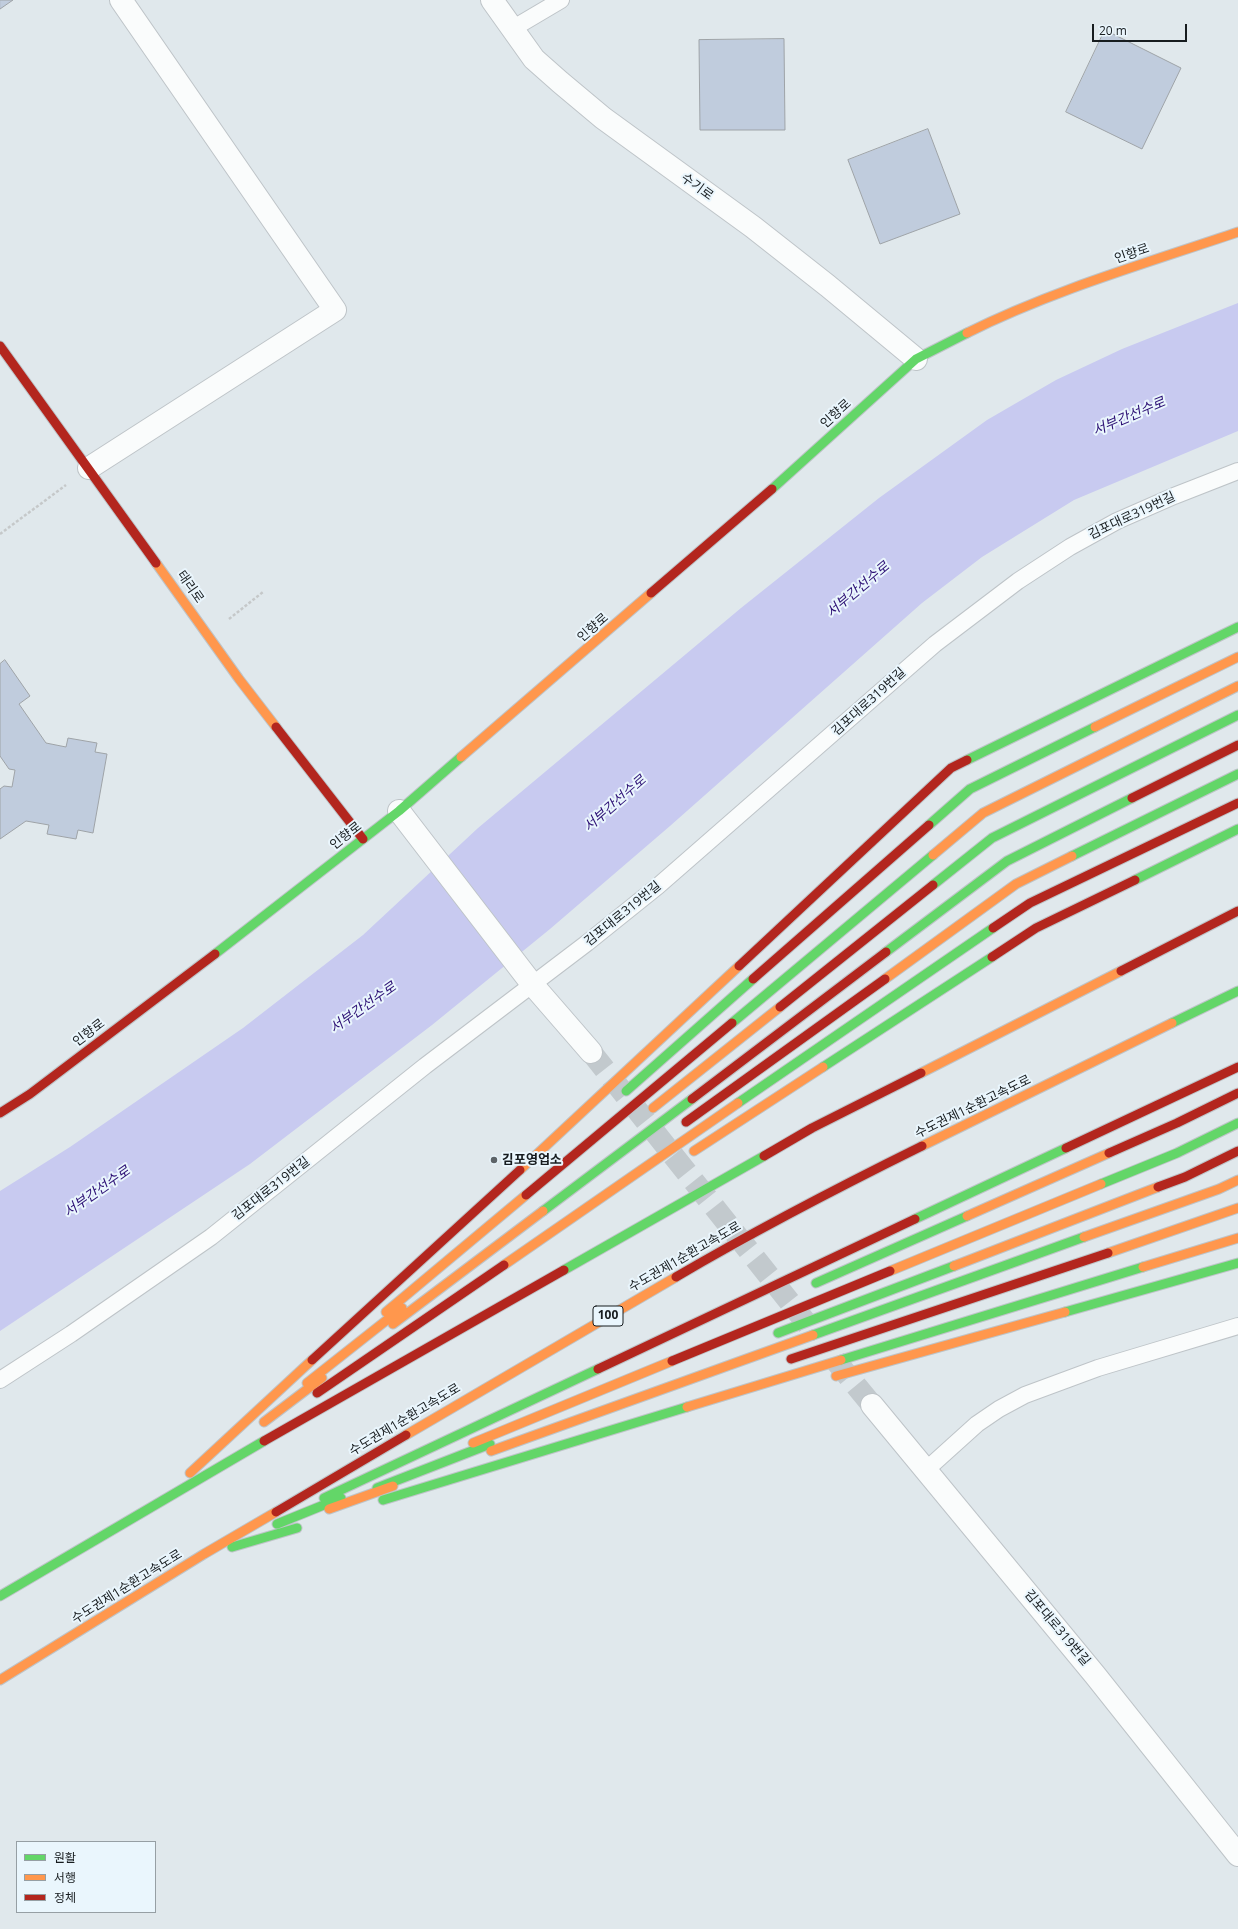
<!DOCTYPE html>
<meta charset="utf-8">
<style>
body{margin:0}
#map{position:relative;width:1238px;height:1929px;overflow:hidden;background:#e0e8ec;font-family:"Open Sans","Noto Sans KR",sans-serif}
canvas{display:block}
.legend{position:absolute;left:16px;top:1841px;width:140px;height:72px;box-sizing:border-box;background:#eaf6fd;border:1px solid #969fa4;margin:0;padding:5px 7px;list-style:none;font-size:12px;color:#171c1f}
.legend li{display:flex;align-items:center;gap:8px;height:20px}
.legend b{width:20px;border:1px solid #969fa4}
.scale{position:absolute;left:1092px;top:24px;width:95px;height:18px;box-sizing:border-box;border:2px solid #171c1f;border-top:0;padding-left:5px;font-size:12px;line-height:14px;white-space:nowrap;color:#171c1f;-webkit-text-stroke:3px #eaf6fd;paint-order:stroke}
</style>
<div id="map">
<canvas width="1238" height="1929"></canvas>
<ul class="legend">
<li><b style="height:5px;background:#63d668"></b>원활</li>
<li><b style="height:5px;background:#ff974d"></b>서행</li>
<li><b style="height:5px;background:#b3261e"></b>정체</li>
</ul>
<div class="scale">20 m</div>
</div>
<script>
const context = document.querySelector('canvas').getContext('2d');
context.lineJoin = 'round';
function fill(path, color) { context.fillStyle = color; context.fill(path, 'evenodd'); }
function stroke(path, color, width, dash) { context.strokeStyle = color; context.lineWidth = width; context.lineCap = dash ? 'butt' : 'round'; context.setLineDash(dash || []); context.stroke(path); }
function write(font, color, halo, rows, align = 'center') {
  context.font = font + ' "Open Sans","Noto Sans KR",sans-serif'; context.lineWidth = 4; context.setLineDash([]); context.textBaseline = 'middle'; context.strokeStyle = halo; context.fillStyle = color; for (const [text, x, y, turn = 0] of rows) {
    context.save(); context.translate(x, y); context.rotate((+turn || 0) * Math.PI / 180); context.textAlign = isNaN(turn) ? turn : align; if (halo) context.strokeText(text, 0, 0); context.fillText(text, 0, 0); context.restore();
  }
}
fill(new Path2D(`
 M 1238,303 L 1238,431 L 1074,500 L 982,557 L 922,603 L 670,826 L 550,929 L 432,1025 L 250,1164 L 0,1331 L 0,1191 L 70,1147 L 243,1028 L 363,935 L 478,828 L 741,608 L 879,498 L 987,420 L 1056,380 L 1122,349 Z`), '#c8caf0');
const building = new Path2D(`
 M 0,0 L 13,0 L 0,9 Z
 M 1105,30 L 1181,68 L 1142,149 L 1066,112 Z
 M 784,39 L 785,130 L 700,130 L 699,40 Z
 M 928,129 L 960,214 L 880,244 L 848,160 Z
 M 5,660 L 30,696 L 19,704 L 46,743 L 66,747 L 68,738 L 97,743 L 95,752 L 107,754 L 93,833 L 78,830 L 76,839 L 47,834 L 49,825 L 26,821 L 0,839 L 0,789 L 4,786 L 12,787 L 15,770 L 9,769 L 0,756 L 0,664 Z`);
fill(building, '#c0ccdd');
stroke(building, '#9ea3a7', 1);
stroke(new Path2D(`
 M 591,1052 L 808,1325
 M 835,1360 L 872,1405`), '#c2c9cd', 22, [22, 11]);
const lane = new Path2D(`
 M 512,29 L 561,0
 M 0,1380 L 71,1334 L 211,1237 L 425,1066 L 587,943 L 658,886 L 935,644 L 1018,581 L 1070,547 L 1117,521 L 1174,496 L 1238,471
 M 926,1470 L 977,1424 L 999,1409 L 1025,1395 L 1098,1368 L 1238,1326`);
const street = new Path2D(`
 M 492,0 L 534,59 L 560,82 L 603,118 L 753,227 L 828,286 L 916,359
 M 89,468 L 335,310 L 121,0
 M 399,811 L 532,984 L 591,1052
 M 872,1405 L 1095,1675 L 1238,1855`);
const fast = new Path2D(`
 M 772,489 L 916,359 L 967,333
 M 967,760 L 1238,627
 M 929,825 L 970,789 L 1095,727
 M 1072,856 L 1238,774
 M 1135,880 L 1238,829
 M 933,885 L 992,838 L 1238,715
 M 886,952 L 1007,861 L 1132,798
 M 215,954 L 399,811 L 461,757
 M 732,1023 L 933,855
 M 1172,1023 L 1238,991
 M 823,1067 L 992,957
 M 626,1091 L 753,979
 M 738,1103 L 993,928
 M 1101,1184 L 1177,1153 L 1238,1123
 M 543,1211 L 692,1099
 M 915,1219 L 1066,1148
 M 564,1270 L 764,1156
 M 816,1283 L 967,1216
 M 1065,1312 L 1238,1263
 M 778,1333 L 954,1266
 M 813,1335 L 1084,1237
 M 841,1360 L 1143,1267
 M 377,1488 L 490,1444
 M 324,1498 L 598,1369
 M 383,1500 L 687,1407
 M 277,1524 L 341,1498
 M 232,1547 L 297,1528
 M 0,1596 L 264,1441`);
const slow = new Path2D(`
 M 967,333 C 1053,290 1147,263 1238,232
 M 156,563 L 239,679 L 276,727
 M 1095,727 L 1238,657
 M 461,757 L 651,593
 M 933,855 L 983,813 L 1238,686
 M 885,979 L 1016,884 L 1072,856
 M 921,1073 L 1121,971
 M 653,1108 L 780,1007
 M 922,1146 L 1172,1023
 M 694,1151 L 823,1067
 M 520,1170 L 739,966
 M 967,1216 L 1109,1153
 M 1084,1237 L 1219,1189 L 1238,1180
 M 1108,1253 L 1238,1208
 M 504,1265 L 738,1103
 M 954,1266 L 1158,1187
 M 1143,1267 L 1238,1238
 M 890,1271 L 1101,1184
 M 386,1312 L 526,1195
 M 393,1324 L 543,1211
 M 836,1376 L 1065,1312
 M 307,1383 L 402,1308
 M 687,1407 L 841,1360
 M 264,1422 L 322,1378
 M 406,1435 L 676,1277
 M 473,1443 L 672,1361
 M 491,1451 L 813,1335
 M 190,1473 L 312,1360
 M 329,1509 L 393,1486
 M 0,1680 L 204,1554 L 276,1512`);
const jam = new Path2D(`
 M 0,346 L 156,563
 M 651,593 L 772,489
 M 276,727 L 363,839
 M 1132,798 L 1238,745
 M 993,928 L 1030,903 L 1238,803
 M 992,957 L 1036,928 L 1135,880
 M 739,966 L 951,768 L 967,760
 M 1121,971 L 1238,911
 M 753,979 L 929,825
 M 780,1007 L 933,885
 M 692,1099 L 886,952
 M 0,1113 L 30,1094 L 215,954
 M 686,1122 L 885,979
 M 1066,1148 L 1238,1067
 M 1109,1153 L 1177,1123 L 1238,1093
 M 764,1156 L 812,1128 L 921,1073
 M 1158,1187 L 1185,1177 L 1238,1151
 M 526,1195 L 732,1023
 M 676,1277 C 756,1230 839,1187 922,1146
 M 791,1359 L 1108,1253
 M 312,1360 L 520,1170
 M 672,1361 L 890,1271
 M 598,1369 L 915,1219
 M 317,1393 L 504,1265
 M 264,1441 L 564,1270
 M 276,1512 L 406,1435`);
stroke(lane, '#bec4c8', 18);
stroke(street, '#bec4c8', 24);
stroke(fast, '#bec4c8', 11);
stroke(slow, '#bec4c8', 11);
stroke(jam, '#bec4c8', 11);
stroke(new Path2D(`
 M 0,534 L 66,485
 M 229,619 L 263,592`), '#c5c8c9', 2.5, [3, 2]);
stroke(lane, '#fafcfc', 16);
stroke(street, '#fafcfc', 22);
stroke(fast, '#63d668', 9);
stroke(slow, '#ff974d', 9);
stroke(jam, '#b3261e', 9);
for (const [x, y, r, color] of [
 [494,1160,4,"#5d6367"]
]) { const dot = new Path2D(); dot.arc(x, y, r, 0, 2 * Math.PI); context.fillStyle = color; context.fill(dot); stroke(dot, '#eaf6fd', 1.5); }
for (const [x, y, w] of [
 [608,1316,30]
]) { const box = new Path2D(); box.roundRect(x - w / 2, y - 10, w, 20, 3); context.fillStyle = '#eaf6fd'; context.fill(box); stroke(box, '#171c1f', 1); }
write('bold 12px', '#171c1f', null, [
 ["100",608,1316]
]);
write('13px', '#171c1f', '#eaf6fd', [
 ["수기로",697,187,36],
 ["인향로",1132,254,-19],
 ["인향로",836,414,-42],
 ["김포대로319번길",1132,516,-25],
 ["태리로",190,587,55],
 ["인향로",593,628,-41],
 ["김포대로319번길",869,702,-42],
 ["인향로",346,836,-38],
 ["김포대로319번길",623,914,-39],
 ["인향로",89,1033,-37],
 ["수도권제1순환고속도로",973,1107,-26],
 ["김포대로319번길",271,1189,-38],
 ["수도권제1순환고속도로",685,1257,-30],
 ["수도권제1순환고속도로",405,1420,-31],
 ["수도권제1순환고속도로",127,1587,-32],
 ["김포대로319번길",1057,1628,50]
]);
write('bold 13px', '#171c1f', '#eaf6fd', [
 ["김포영업소",502,1160]
], 'left');
write('italic 14px', '#2c1075', '#eaf6fd', [
 ["서부간선수로",1129,417,-23],
 ["서부간선수로",858,590,-40],
 ["서부간선수로",615,804,-41],
 ["서부간선수로",363,1008,-35],
 ["서부간선수로",97,1192,-35]
]);
</script>
